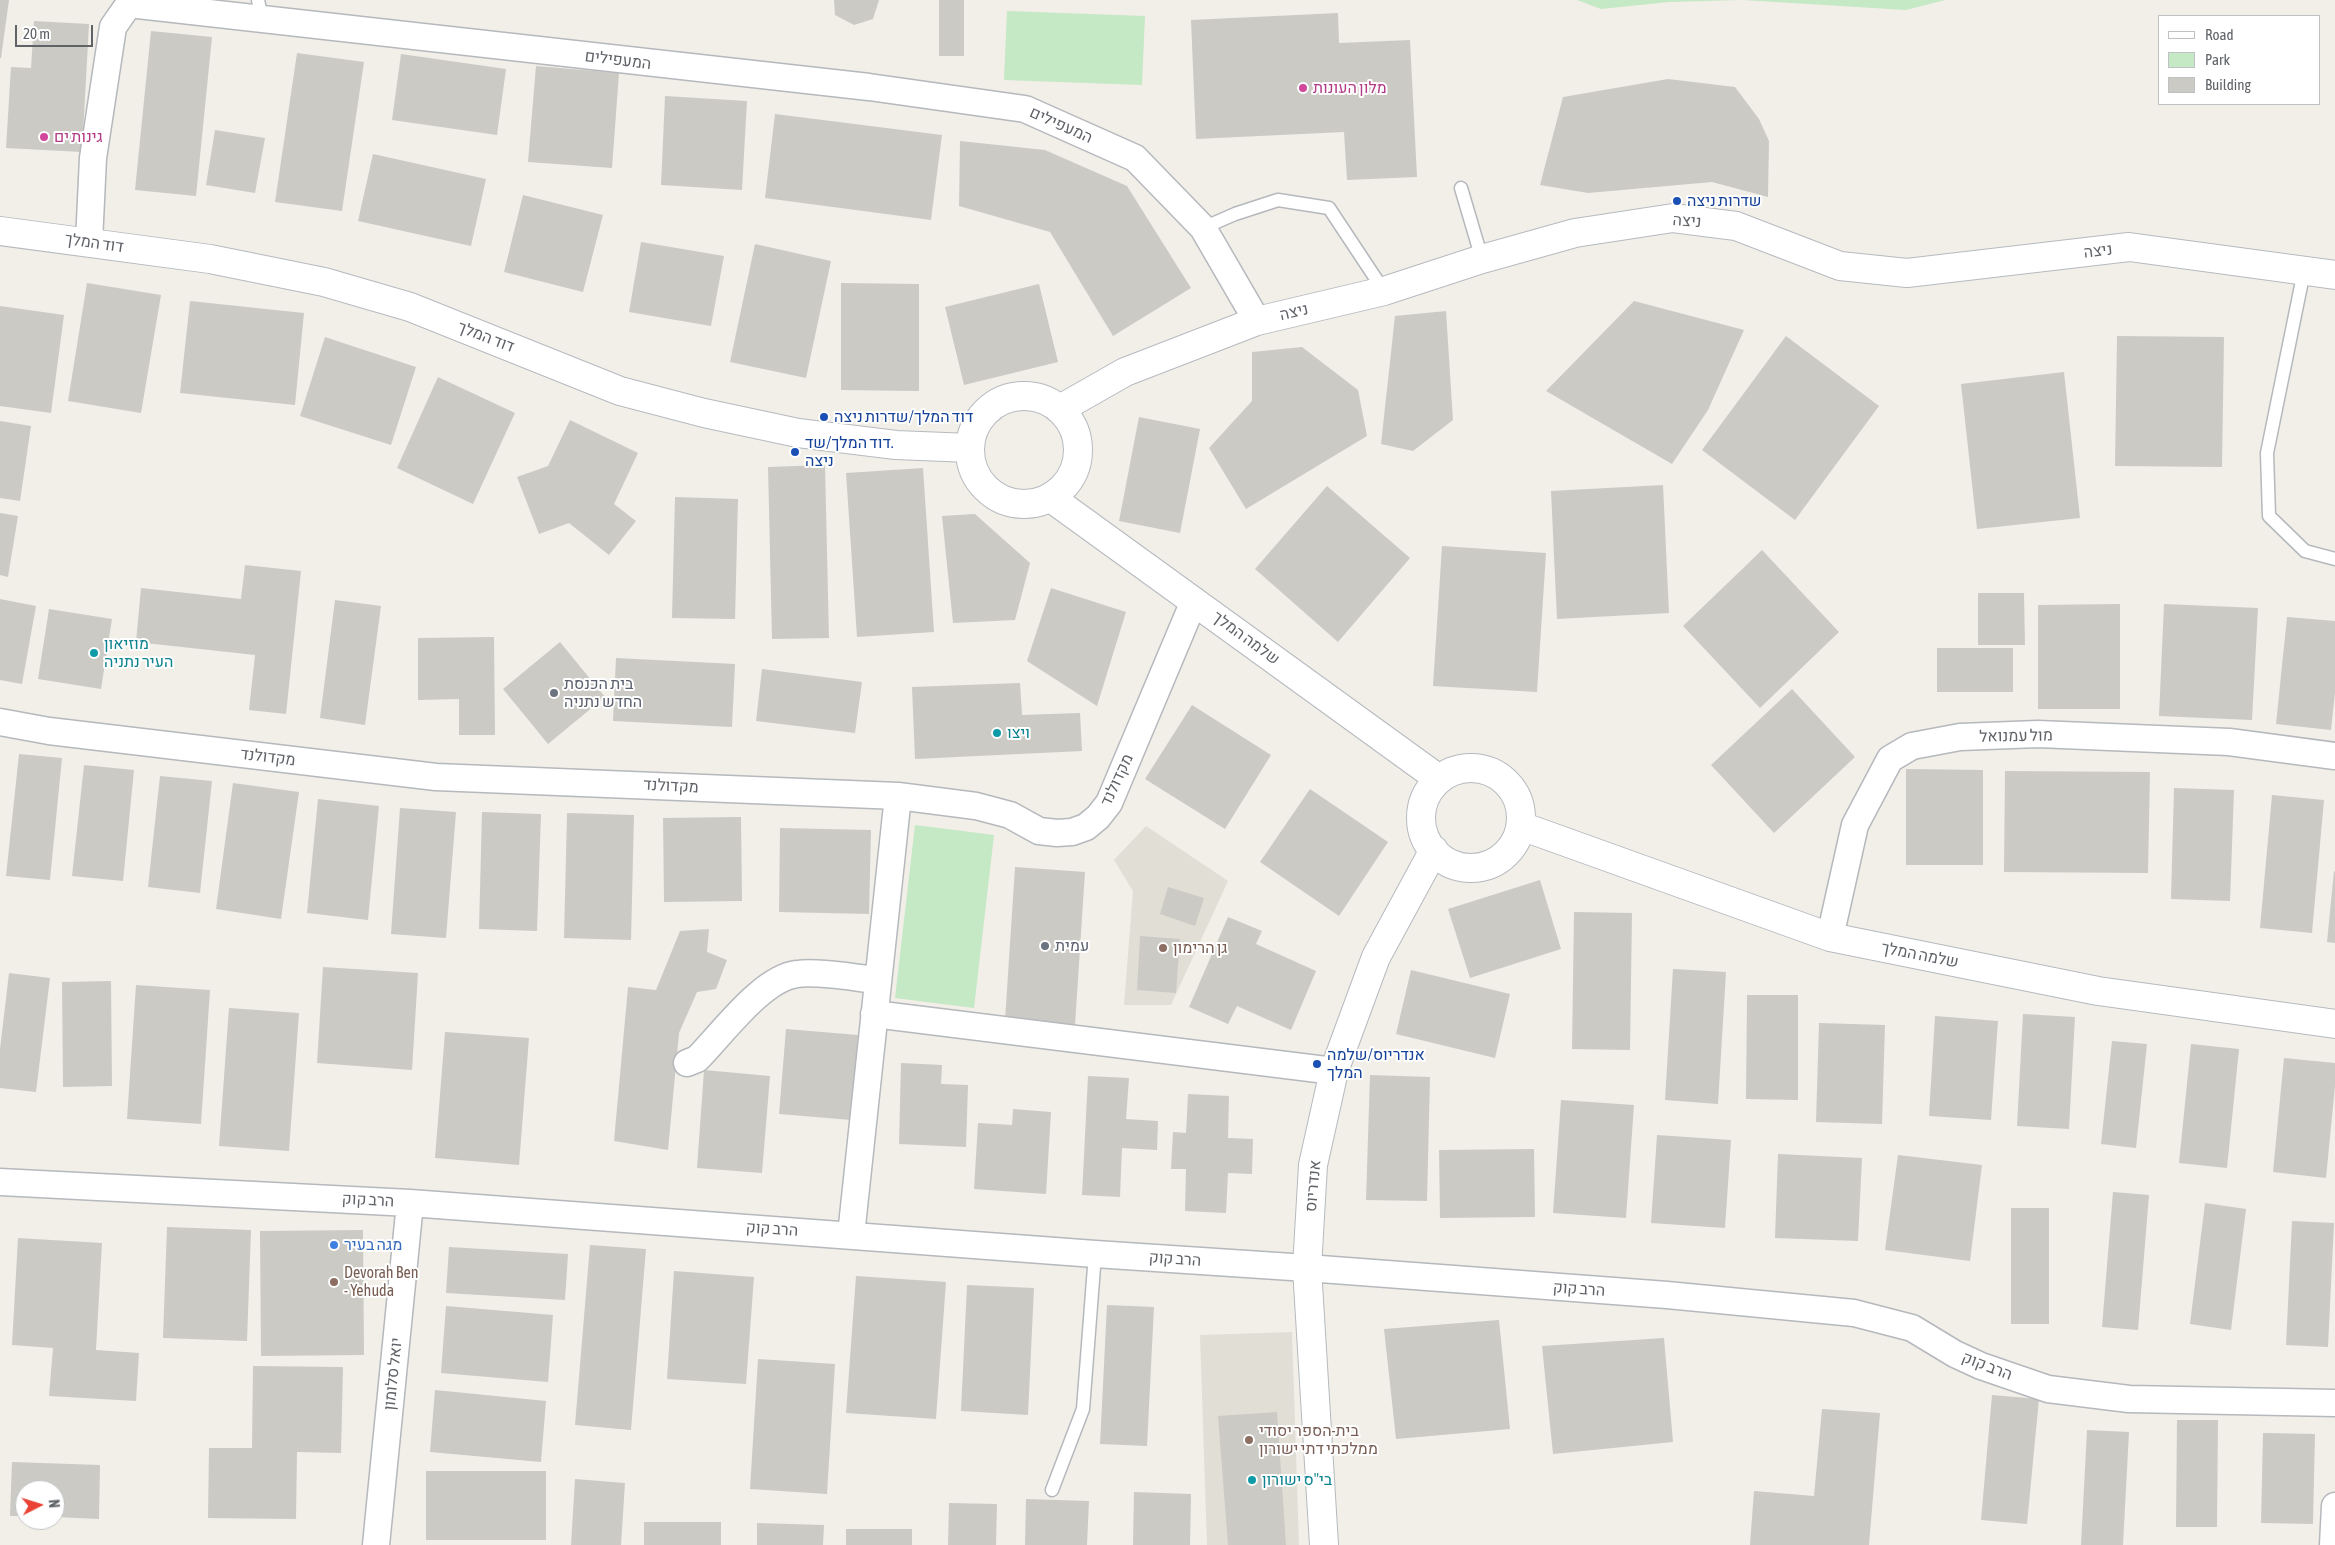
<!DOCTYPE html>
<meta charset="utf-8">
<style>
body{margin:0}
#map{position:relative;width:2335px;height:1545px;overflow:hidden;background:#f1efe8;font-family:"Asap Condensed",sans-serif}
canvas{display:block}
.legend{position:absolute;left:2158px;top:15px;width:162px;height:90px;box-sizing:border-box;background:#fff;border:1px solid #bfc1c3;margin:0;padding:6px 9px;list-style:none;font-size:15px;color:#5f6368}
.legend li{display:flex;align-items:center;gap:10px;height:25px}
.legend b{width:25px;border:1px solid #bfc1c3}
.north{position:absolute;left:15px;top:1480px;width:50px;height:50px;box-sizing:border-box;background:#fff;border:1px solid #bfc1c3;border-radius:50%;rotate:85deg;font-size:14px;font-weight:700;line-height:20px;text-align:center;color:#5f6368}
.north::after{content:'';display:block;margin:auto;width:18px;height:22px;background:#ea4335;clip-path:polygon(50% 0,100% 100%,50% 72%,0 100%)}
.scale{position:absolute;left:15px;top:25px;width:78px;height:22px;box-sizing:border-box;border:2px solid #5f6368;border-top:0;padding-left:6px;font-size:15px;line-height:18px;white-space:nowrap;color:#5f6368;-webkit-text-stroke:4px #fff;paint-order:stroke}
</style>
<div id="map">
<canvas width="2335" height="1545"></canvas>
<ul class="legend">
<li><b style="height:6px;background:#fff"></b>Road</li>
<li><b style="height:14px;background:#c5e8c5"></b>Park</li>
<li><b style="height:14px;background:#cccac5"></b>Building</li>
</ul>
<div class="north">N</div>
<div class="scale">20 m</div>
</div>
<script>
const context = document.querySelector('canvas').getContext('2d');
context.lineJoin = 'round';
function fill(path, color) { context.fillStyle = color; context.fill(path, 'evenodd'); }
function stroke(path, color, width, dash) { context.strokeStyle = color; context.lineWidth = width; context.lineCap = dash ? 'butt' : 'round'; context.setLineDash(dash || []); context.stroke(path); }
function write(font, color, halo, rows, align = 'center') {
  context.font = font + ' "Asap Condensed",Heebo,sans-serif'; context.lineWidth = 4; context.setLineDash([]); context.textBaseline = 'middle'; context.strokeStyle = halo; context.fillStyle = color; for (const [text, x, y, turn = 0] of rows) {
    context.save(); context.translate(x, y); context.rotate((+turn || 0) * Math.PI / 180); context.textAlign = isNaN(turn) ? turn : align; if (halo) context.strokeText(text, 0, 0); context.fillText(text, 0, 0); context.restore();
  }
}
fill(new Path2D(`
 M 1146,826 L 1228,881 L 1171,1005 L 1124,1005 L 1133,891 L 1114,860 Z
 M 1292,1332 L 1299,1545 L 1207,1545 L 1200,1335 Z`), '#e1ded6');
fill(new Path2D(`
 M 1577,0 L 1742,0 L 1669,2 L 1601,9 Z
 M 1743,0 L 1945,0 L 1906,10 Z
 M 1007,11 L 1145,16 L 1142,85 L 1004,80 Z
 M 915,825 L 994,835 L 974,1008 L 895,998 Z`), '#c5e8c5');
fill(new Path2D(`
 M 0,0 L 9,0 L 1,58 L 0,58 Z
 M 834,0 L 879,0 L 873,19 L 854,25 L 835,15 Z
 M 939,0 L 964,0 L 964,56 L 939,56 Z
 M 1338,13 L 1339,43 L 1410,40 L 1417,177 L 1347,180 L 1344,132 L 1196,139 L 1191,20 Z
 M 34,21 L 89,24 L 82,152 L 6,148 L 11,67 L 31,68 Z
 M 151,31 L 212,37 L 196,196 L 135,190 Z
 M 297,53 L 364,62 L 342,211 L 275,202 Z
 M 401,54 L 506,69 L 497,135 L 392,120 Z
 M 536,66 L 619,73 L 612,168 L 528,162 Z
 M 1668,79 L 1735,87 L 1759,119 L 1769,141 L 1768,197 L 1712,182 L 1588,193 L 1540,185 L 1563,97 Z
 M 665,96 L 747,101 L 742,190 L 661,185 Z
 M 775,114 L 942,135 L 931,220 L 765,198 Z
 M 215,130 L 265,138 L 255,193 L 206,185 Z
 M 960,141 L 1045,150 L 1127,186 L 1191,288 L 1113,336 L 1050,232 L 959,206 Z
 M 373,154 L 486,179 L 471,246 L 358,221 Z
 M 523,195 L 603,215 L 583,292 L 504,272 Z
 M 641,242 L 724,256 L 711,326 L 629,312 Z
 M 755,244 L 831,261 L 806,378 L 730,362 Z
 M 87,283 L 161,295 L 141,413 L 68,401 Z
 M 841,283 L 919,284 L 919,391 L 841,390 Z
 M 1039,284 L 1058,362 L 964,385 L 945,307 Z
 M 190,301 L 304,313 L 295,405 L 180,393 Z
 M 1634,301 L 1744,330 L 1708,410 L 1672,464 L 1546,391 Z
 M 0,306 L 64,315 L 51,413 L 0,406 Z
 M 1446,311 L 1453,420 L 1413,451 L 1381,444 L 1395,316 Z
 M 1786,336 L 1879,406 L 1795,520 L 1702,450 Z
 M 2117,336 L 2224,337 L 2222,467 L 2115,466 Z
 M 325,337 L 416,367 L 391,445 L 300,416 Z
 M 1302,347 L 1358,390 L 1367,436 L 1246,509 L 1209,448 L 1252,401 L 1252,352 Z
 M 2064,372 L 2080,518 L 1977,529 L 1961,384 Z
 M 438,377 L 515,413 L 473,504 L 397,468 Z
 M 1139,417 L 1200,429 L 1180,533 L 1119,521 Z
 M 570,420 L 638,453 L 614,504 L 636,521 L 609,555 L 569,523 L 539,534 L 517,477 L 548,466 Z
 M 0,421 L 31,426 L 20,501 L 0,498 Z
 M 825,465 L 829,638 L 772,639 L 768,467 Z
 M 923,468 L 934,632 L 857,637 L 846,473 Z
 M 1663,485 L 1669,613 L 1557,619 L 1551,491 Z
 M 1327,486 L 1410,558 L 1338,642 L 1255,569 Z
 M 675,497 L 738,499 L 735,619 L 672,618 Z
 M 0,513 L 18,516 L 8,577 L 0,575 Z
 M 975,514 L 1030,563 L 1015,620 L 953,623 L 942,516 Z
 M 1442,546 L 1546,553 L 1537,692 L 1433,686 Z
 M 1762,550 L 1839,632 L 1760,708 L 1683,626 Z
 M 245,565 L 301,571 L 286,714 L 249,710 L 255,655 L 136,642 L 141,588 L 241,599 Z
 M 1051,588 L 1126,612 L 1097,706 L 1027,661 Z
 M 1978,593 L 2024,593 L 2025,645 L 1978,645 Z
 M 0,599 L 36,606 L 22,684 L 0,680 Z
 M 335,600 L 381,606 L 365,725 L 320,718 Z
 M 2120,604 L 2120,709 L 2038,709 L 2038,605 Z
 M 2164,604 L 2258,608 L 2252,720 L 2159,716 Z
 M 49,609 L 112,619 L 101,689 L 38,679 Z
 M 2287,617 L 2335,621 L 2335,692 L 2331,730 L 2276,724 Z
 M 494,637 L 495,735 L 459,735 L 459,699 L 418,700 L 418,638 Z
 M 560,642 L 605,697 L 548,744 L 503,689 Z
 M 1937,648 L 2013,648 L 2013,692 L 1937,692 Z
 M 616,658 L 735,664 L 732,727 L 613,721 Z
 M 762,669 L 862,682 L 855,733 L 756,721 Z
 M 1020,683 L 1022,715 L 1080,713 L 1082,751 L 915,759 L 912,687 Z
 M 1792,689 L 1855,757 L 1774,833 L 1711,765 Z
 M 1192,705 L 1271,755 L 1225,829 L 1145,779 Z
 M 19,754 L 62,758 L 50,880 L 6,876 Z
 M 84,765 L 134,770 L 123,881 L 72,876 Z
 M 1906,769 L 1983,770 L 1983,865 L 1906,865 Z
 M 2005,771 L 2150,772 L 2148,873 L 2004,872 Z
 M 160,776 L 212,781 L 200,893 L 148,887 Z
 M 233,783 L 299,792 L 281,919 L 216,909 Z
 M 2174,788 L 2234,790 L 2230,901 L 2171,899 Z
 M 1310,789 L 1388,842 L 1339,916 L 1260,862 Z
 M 2272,795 L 2324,800 L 2312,933 L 2260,928 Z
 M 318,799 L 379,806 L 368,920 L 307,913 Z
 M 400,808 L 456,812 L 446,938 L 391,934 Z
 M 482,812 L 541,814 L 537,931 L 479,929 Z
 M 567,813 L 634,815 L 631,940 L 564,938 Z
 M 741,817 L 742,901 L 664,902 L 663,818 Z
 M 780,828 L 871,830 L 869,914 L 779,912 Z
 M 1015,867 L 1085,872 L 1075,1025 L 1005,1020 Z
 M 2334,871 L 2335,872 L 2335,943 L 2327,942 Z
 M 1540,880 L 1561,949 L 1470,978 L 1448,909 Z
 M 1168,887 L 1204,898 L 1195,926 L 1160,914 Z
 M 1574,912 L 1632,913 L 1630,1050 L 1572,1049 Z
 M 1228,917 L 1262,931 L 1256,944 L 1316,971 L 1291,1030 L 1237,1006 L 1228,1024 L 1189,1007 Z
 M 709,929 L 707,952 L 727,960 L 716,989 L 697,992 L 679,1033 L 668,1150 L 614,1141 L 628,987 L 656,990 L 680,931 Z
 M 1140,936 L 1180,939 L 1176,993 L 1137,990 Z
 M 323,967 L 418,973 L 412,1070 L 317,1063 Z
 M 1673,969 L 1726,972 L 1718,1104 L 1665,1100 Z
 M 1411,970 L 1510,994 L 1495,1058 L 1396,1034 Z
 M 9,973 L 50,978 L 36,1092 L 0,1088 L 0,1049 Z
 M 111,981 L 112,1086 L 63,1087 L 62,982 Z
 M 136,985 L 210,990 L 201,1124 L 127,1119 Z
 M 1747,995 L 1798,995 L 1798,1100 L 1746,1099 Z
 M 229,1008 L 299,1013 L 289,1151 L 219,1146 Z
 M 2023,1014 L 2075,1017 L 2069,1129 L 2017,1126 Z
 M 1935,1016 L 1998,1021 L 1991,1120 L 1929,1116 Z
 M 1819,1023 L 1885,1025 L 1882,1124 L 1816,1122 Z
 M 786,1029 L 858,1035 L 851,1120 L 779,1114 Z
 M 445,1032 L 529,1038 L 519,1165 L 435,1158 Z
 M 2112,1041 L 2147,1044 L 2136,1148 L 2101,1144 Z
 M 2191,1044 L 2239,1049 L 2227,1168 L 2179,1163 Z
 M 2284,1058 L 2335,1063 L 2335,1086 L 2326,1178 L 2273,1172 Z
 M 901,1063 L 942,1065 L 941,1084 L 968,1085 L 966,1147 L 899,1144 Z
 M 704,1070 L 770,1076 L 762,1173 L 697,1168 Z
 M 1370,1075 L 1430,1077 L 1427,1201 L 1366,1200 Z
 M 1088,1076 L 1129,1078 L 1126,1119 L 1158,1121 L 1157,1150 L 1122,1148 L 1120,1197 L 1082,1195 Z
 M 1188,1094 L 1229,1096 L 1228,1138 L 1253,1139 L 1252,1174 L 1228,1173 L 1226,1213 L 1185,1211 L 1186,1169 L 1171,1169 L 1173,1132 L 1186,1133 Z
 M 1561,1100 L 1634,1105 L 1626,1218 L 1553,1213 Z
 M 1013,1109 L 1051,1112 L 1046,1194 L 974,1189 L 978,1123 L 1012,1125 Z
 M 1657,1135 L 1731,1140 L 1725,1228 L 1651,1223 Z
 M 1534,1149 L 1535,1217 L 1440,1218 L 1439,1150 Z
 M 1778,1154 L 1862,1158 L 1858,1241 L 1775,1238 Z
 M 1898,1155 L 1982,1165 L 1970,1261 L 1885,1250 Z
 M 2113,1192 L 2149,1195 L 2138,1330 L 2102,1327 Z
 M 2205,1203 L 2246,1209 L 2231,1330 L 2190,1324 Z
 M 2011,1208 L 2049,1208 L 2049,1324 L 2011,1324 Z
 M 2292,1221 L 2334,1223 L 2328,1347 L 2286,1345 Z
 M 167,1227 L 251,1230 L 247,1341 L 163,1338 Z
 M 363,1230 L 364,1355 L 261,1356 L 260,1231 Z
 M 18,1238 L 102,1243 L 96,1350 L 139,1353 L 136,1401 L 49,1396 L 53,1348 L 12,1345 Z
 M 590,1245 L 646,1249 L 631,1430 L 575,1425 Z
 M 449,1247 L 568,1254 L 565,1300 L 446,1293 Z
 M 674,1271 L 754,1277 L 746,1384 L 667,1379 Z
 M 856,1276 L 946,1282 L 936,1419 L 846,1413 Z
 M 967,1285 L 1034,1288 L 1028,1415 L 961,1411 Z
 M 1107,1305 L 1154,1307 L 1147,1446 L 1100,1444 Z
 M 446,1306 L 553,1315 L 548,1382 L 441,1373 Z
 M 1499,1320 L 1510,1429 L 1396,1439 L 1384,1329 Z
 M 1664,1338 L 1673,1442 L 1553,1454 L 1542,1346 Z
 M 758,1359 L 835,1364 L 827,1494 L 750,1489 Z
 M 253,1366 L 343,1367 L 341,1453 L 297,1452 L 296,1519 L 208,1518 L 209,1448 L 252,1448 Z
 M 435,1390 L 546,1401 L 541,1462 L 430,1452 Z
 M 1992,1395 L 2039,1399 L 2027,1524 L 1981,1520 Z
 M 1822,1409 L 1880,1413 L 1869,1545 L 1750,1545 L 1754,1491 L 1814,1496 Z
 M 1277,1412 L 1286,1545 L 1228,1545 L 1218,1416 Z
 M 2177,1420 L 2218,1420 L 2217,1527 L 2176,1527 Z
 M 2087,1430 L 2129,1432 L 2123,1545 L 2081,1545 Z
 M 2263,1433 L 2315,1434 L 2313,1524 L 2261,1523 Z
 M 12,1462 L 100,1465 L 99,1519 L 55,1517 L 55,1490 L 25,1490 L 25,1516 L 10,1516 Z
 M 426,1471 L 546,1471 L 546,1540 L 426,1540 Z
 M 575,1479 L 625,1483 L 621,1545 L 571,1545 Z
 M 1134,1492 L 1191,1494 L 1190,1545 L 1133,1545 Z
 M 1026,1499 L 1089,1501 L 1087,1545 L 1025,1545 Z
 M 949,1503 L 997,1504 L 996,1545 L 948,1545 Z
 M 644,1522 L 721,1522 L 721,1545 L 644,1545 Z
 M 757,1523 L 824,1525 L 823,1545 L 757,1545 Z
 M 846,1529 L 912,1529 L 912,1545 L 846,1545 Z`), '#cccac5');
const lane = new Path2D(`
 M 258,0 L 262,19
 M 1461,188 L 1482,259
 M 1203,228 L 1235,214 L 1278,200 L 1329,208 L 1384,291
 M 2304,271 L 2267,453 L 2269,516 L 2305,551 L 2335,559
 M 1052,1490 L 1083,1409 L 1095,1254`);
const street = new Path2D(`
 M 89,242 L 93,158 L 113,27 L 129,4 L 869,87 L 1025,109 L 1135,158 L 1203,228 L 1257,321
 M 0,722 L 49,731 L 436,777 L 898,796 L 976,806 L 1010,815 L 1039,831 L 1057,833 L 1072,832 L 1086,827 L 1098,817 L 1109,803 L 1194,601
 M 1830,937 L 1855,825 L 1890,759 L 1912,746 L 1960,737 L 2038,734 L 2229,742 L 2335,756
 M 874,1014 L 1334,1071
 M 687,1063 L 697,1059 C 722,1034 762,978 797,974 C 818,971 856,978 878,980
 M 0,1182 L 410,1203 L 1095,1254 L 1307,1268 L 1667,1295 L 1854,1313 L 1912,1328 L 1955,1354 L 1981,1366 L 2048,1389 L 2129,1399 L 2335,1403
 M 851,1235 L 898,796
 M 376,1545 L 410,1203
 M 2333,1545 L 2335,1506`);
const secondary = new Path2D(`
 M 0,231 L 210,259 L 324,282 L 410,307 L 620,391 L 704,413 L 798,433 L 896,445 L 970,448
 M970 450a54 54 0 1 1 108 0a54 54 0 1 1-108 0Z
 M 1060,409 L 1125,372 L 1257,321 L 1384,291 L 1482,259 L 1575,233 L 1673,218 L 1736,226 L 1840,266 L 1907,273 L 2129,247 L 2335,275
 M 1051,498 L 1439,779
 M1421 818a50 50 0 1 1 100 0a50 50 0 1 1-100 0Z
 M 1521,826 L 1830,937 L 2098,991 L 2335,1024
 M 1324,1545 L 1307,1268 L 1313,1165 L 1334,1071 L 1376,957 L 1434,850`);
stroke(lane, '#b5b8bc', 15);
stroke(street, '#b5b8bc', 29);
stroke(secondary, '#b6babf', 30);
stroke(lane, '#fff', 12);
stroke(street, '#fff', 26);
stroke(secondary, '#fff', 28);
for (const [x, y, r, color] of [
 [1303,88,5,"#d1479c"],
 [44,137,5,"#d1479c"],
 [1677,201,5,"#1a4fb4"],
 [824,417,5,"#1a4fb4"],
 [795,452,5,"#1a4fb4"],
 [94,653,5,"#0f9aa8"],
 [554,693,5,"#6b7280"],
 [997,733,5,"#0f9aa8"],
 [1045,946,5,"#6b7280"],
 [1163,948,5,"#8d6e63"],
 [1317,1064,5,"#1a4fb4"],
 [334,1245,5,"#3f7fe0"],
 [334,1282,5,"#8d6e63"],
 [1249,1440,5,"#8d6e63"],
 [1252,1480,5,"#0f9aa8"]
]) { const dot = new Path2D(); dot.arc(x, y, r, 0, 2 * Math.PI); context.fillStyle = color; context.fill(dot); stroke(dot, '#fff', 2); }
write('16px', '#5f6368', '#fff', [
 ["המעפילים",618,60,7],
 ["המעפילים",1061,125,24],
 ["ניצה",1687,221,4],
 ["דוד המלך",94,243,8],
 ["ניצה",2098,251,-7],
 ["ניצה",1294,312,-13],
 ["דוד המלך",486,337,21],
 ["שלמה המלך",1246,638,36],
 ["מול עמנואל",2016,736,-1],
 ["מקדולנד",268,757,7],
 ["מקדולנד",1117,780,-65],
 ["מקדולנד",671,786,3],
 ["שלמה המלך",1920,955,11],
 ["אנדריוס",1313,1186,-85],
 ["הרב קוק",368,1200,3],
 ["הרב קוק",772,1229,4],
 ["הרב קוק",1175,1259,4],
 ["הרב קוק",1579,1289,4],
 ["הרב קוק",1987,1366,21],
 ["יואל סלומון",393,1374,-84]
]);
write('16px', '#b23c85', '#fff', [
 ["מלון העונות",1313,88],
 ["גינות ים",54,137]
], 'left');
write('16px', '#164399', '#fff', [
 ["שדרות ניצה",1687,201],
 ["דוד המלך/שדרות ניצה",834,417],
 ["דוד המלך/שד.",805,443],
 ["ניצה",805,461],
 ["אנדריוס/שלמה",1327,1055],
 ["המלך",1327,1073]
], 'left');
write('16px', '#0d838f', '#fff', [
 ["מוזיאון",104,644],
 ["העיר נתניה",104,662],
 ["ויצו",1007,733],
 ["בי\"ס ישורון",1262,1480]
], 'left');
write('16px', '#5b616d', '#fff', [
 ["בית הכנסת",564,684],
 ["החדש נתניה",564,702],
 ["עמית",1055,946]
], 'left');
write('16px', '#785e54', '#fff', [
 ["גן הרימון",1173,948],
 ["Devorah Ben",344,1273],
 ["- Yehuda",344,1291],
 ["בית-הספר יסודי",1259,1431],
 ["ממלכתי דתי ישורון",1259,1449]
], 'left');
write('16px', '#366cbe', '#fff', [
 ["מגה בעיר",344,1245]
], 'left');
</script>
